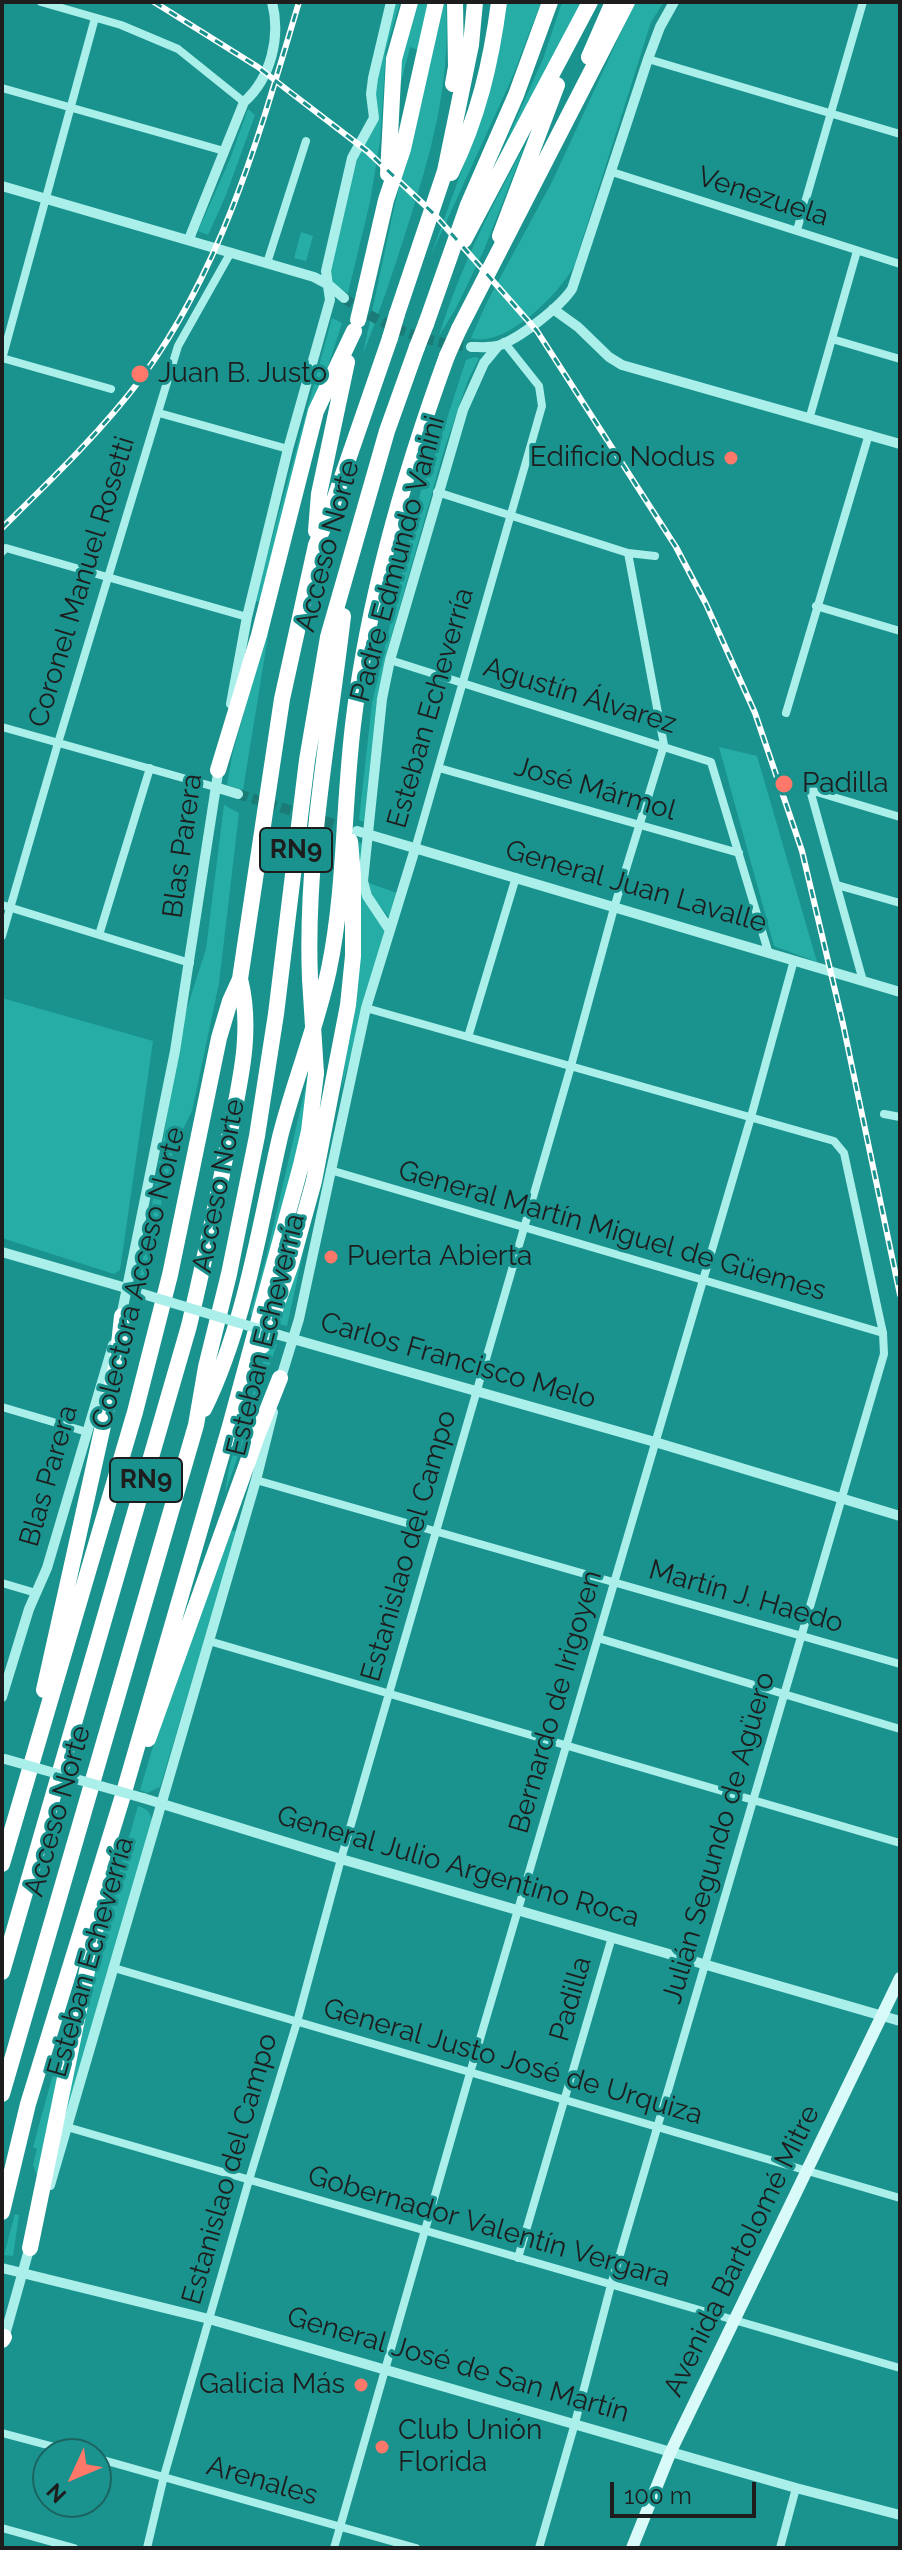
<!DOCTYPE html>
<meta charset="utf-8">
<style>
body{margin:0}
#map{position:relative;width:902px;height:2550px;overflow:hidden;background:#1a938e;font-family:Raleway,sans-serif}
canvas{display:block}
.frame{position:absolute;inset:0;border:4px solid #1d1d1d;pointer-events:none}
.north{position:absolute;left:32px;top:2438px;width:80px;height:80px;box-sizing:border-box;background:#1a938e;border:2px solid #1b6461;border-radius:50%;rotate:226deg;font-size:22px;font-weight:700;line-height:32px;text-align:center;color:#1d1d1d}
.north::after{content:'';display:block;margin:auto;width:28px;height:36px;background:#ff7869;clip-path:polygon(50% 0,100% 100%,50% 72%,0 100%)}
.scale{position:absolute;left:610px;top:2482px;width:146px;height:36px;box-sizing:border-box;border:4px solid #1d1d1d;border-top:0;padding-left:10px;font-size:24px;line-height:28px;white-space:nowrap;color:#1d1d1d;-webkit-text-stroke:6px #1a938e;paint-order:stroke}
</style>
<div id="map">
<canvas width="902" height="2550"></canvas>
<div class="frame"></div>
<div class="north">N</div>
<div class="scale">100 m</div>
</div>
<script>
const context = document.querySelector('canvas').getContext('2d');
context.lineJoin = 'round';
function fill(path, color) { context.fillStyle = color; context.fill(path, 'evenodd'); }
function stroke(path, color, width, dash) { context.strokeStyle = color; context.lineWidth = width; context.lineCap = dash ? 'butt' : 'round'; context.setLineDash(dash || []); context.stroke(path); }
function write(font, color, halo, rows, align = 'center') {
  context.font = font + ' Raleway,sans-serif'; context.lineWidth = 6; context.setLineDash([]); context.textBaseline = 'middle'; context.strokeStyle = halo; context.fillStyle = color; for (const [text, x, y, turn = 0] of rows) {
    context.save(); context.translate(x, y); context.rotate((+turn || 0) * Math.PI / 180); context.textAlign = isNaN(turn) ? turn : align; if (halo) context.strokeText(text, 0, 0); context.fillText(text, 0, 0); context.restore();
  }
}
fill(new Path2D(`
 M 394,2 L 400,2 L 386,50 L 380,141 L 370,202 L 348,293 L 332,284 L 330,272 L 355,157 L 375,126 L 375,83 Z
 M 413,2 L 446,2 C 451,84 431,154 406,231 C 393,273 379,313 363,354 L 394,208 L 432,55 L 410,47 L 399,90 L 396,89 Z
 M 505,2 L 541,2 L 512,78 L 431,255 L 470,148 Z
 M 562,2 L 582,2 L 496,164 L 543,59 Z
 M 635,2 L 664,2 L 651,22 L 574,266 C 560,293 505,349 471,338 L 487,302 L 552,182 Z
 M 248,109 L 255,115 L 226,195 L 208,235 L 198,231 L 230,159 Z
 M 525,145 L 484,250 L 456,308 L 439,336 C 460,268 491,207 525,145 Z
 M 301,232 L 313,236 L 306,261 L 294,258 Z
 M 332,318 L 342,323 L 298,459 L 260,602 L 255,601 Z
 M 474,357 L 479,358 L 468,380 L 445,447 L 387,652 L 377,700 L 364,822 L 359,820 L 372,703 L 427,464 L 432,465 L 466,360 Z
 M 272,611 L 243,790 L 227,785 L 232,756 Z
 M 719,747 L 757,756 L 817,962 L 774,946 Z
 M 224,805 L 239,813 L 219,983 L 192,1111 L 174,1147 L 143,1284 L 140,1276 L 183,1021 L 206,949 Z
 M 358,842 L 363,844 L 361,880 L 384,927 L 384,934 L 341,1091 C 354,1009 361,926 358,842 Z
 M 369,883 L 397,893 L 389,917 L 372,897 Z
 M 2,998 L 153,1041 L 120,1270 L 114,1274 L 2,1238 Z
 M 308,1076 L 303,1133 L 253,1315 L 250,1314 L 266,1258 Z
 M 318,1185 L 287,1326 L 275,1323 Z
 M 270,1341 L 277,1344 L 225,1493 L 229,1467 Z
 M 232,1530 L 237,1532 L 160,1787 L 147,1793 L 140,1790 L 158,1730 Z
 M 138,1806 C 147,1809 151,1812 152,1822 L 64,2124 L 63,2100 L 105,1921 Z
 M 76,1991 L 37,2176 L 33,2165 L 37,2149 L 33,2147 Z
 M 15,2214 L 19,2215 L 13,2256 L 4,2255 Z`), '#26aea6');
stroke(new Path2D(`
 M 344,298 C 383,327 423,342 471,347
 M 238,794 L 347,828`), '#1b7b77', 10, [10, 5]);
stroke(new Path2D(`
 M 41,2 L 121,25 L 178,49 L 244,102
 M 648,59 L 900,134
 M 2,88 L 224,151
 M 612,172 L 900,264
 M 797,230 L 863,2
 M 267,263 L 306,141
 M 832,339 L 900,359
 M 2,358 L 111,389
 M 2,359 L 95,18
 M 159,413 L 288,449
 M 810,416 L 857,251
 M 437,492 L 628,553 L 655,556
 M 2,552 L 6,548 L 247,617
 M 816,606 L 900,631
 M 390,660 L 711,762 L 768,951
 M 786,713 L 869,434
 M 2,727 L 215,787
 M 439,768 L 739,853
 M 810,790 L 863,981
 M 810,790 L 900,817
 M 415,849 L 542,406 L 539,386 L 504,342
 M 837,885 L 900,903
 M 2,905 L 190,963
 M 99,935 L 150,768
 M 2,936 L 58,743 L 178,346 L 231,252
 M 366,1008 L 834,1141 L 844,1153 L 883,1333 L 884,1354 L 611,2285 L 575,2423 L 539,2548
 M 468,1037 L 516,877
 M 884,1114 L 900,1117
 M 330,1170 L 883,1333
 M 2,1407 L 87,1432
 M 256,1480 L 900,1664
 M 2,1583 L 36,1593
 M 598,1638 L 900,1729
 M 209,1641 L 900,1843
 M 114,1968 L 900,2198
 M 67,2127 L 900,2368
 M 518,2258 L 612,1937
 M 2,2433 L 81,2454
 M 96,2458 L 416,2548
 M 2,2528 L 74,2548
 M 147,2548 L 164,2476 L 249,2180 L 297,2022 L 341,1859 L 571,1066 L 614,908 L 664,745 L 628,553
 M 334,2548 L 470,2073 L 751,1117 L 794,960
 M 780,2548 L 796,2488`), '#abefeb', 8);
stroke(new Path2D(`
 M 2,186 L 314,277 L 329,285 L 344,298
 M 189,239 L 244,102 C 271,78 281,37 272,2
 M 553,309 L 578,327 L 609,357 L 622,365 L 900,444
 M 471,347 C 479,347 488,348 497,346 C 518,340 560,307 572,289 L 648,59 L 660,27 L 674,2
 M 231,704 L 247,617 L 288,449 L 330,300 L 326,271 L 352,158 L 374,118 L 371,94 L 373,78 L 391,2
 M 215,787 L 238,794
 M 357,831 L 900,992
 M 389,929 L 367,896 L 363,881 L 382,699 L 390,660 L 463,410 L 484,363 L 498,346
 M 2,1252 L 133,1290
 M 120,1322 L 175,1051 L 219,767
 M 279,1335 L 655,1442 L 900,1516
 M 280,1381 L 299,1319 L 366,1008 L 415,849
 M 2,1697 L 29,1609 L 47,1568 L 113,1345
 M 143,1798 L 341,1859 L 900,2021
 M 50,2185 L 256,1480 L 273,1412
 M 2,2268 L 209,2319 L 796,2488 L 900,2515
 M 3,2342 L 30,2246`), '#abefeb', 10);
stroke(new Path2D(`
 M 632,2548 L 671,2451 L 900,1978`), '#d8fbf9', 12);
stroke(new Path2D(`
 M 589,57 L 613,2
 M 453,84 L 456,67 L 455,2
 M 451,173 C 478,118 491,63 499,2
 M 388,174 L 394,59 L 410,2
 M 500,236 L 557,85
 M 464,240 L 590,2
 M 364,295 L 386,200 L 403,149 L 436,2
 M 397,314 L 445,171 L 471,45 L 475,2
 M 426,324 L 468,205 L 516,95 L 550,2
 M 459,329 L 627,2
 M 316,531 L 319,494 L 347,362
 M 218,770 L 259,635 L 316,411 L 354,331
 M 310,979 C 305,858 329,736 343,616
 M 262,1346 L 291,1264 L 314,1181 L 348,1005 L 353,956 L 353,876 L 350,841
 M 204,1409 C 245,1325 259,1228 280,1137 C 294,1081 317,1026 329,969 C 346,887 343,800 354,717 C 369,595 405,471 447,356
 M 44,1690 L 117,1363 L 122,1316
 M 148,1739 L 257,1436 L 280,1378
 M 2,1864 L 135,1412 L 170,1275 L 219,1038 L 230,1001 L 240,979
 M 2,1972 L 189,1326 C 204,1262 218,1197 230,1132 C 240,1081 253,1031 240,979 L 282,699 L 316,545 L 331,509 L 390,338
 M 2,2094 L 196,1425 L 206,1367 L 229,1274 L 257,1136 L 276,1014 L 307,760 L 328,637 L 387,431 L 417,347
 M 2,2212 L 28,2104 L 124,1792 L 230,1426 L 301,1165 L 309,1131 L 316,1073
 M 30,2248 L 103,1893
 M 2,2340 L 4,2337`), '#fff', 16);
const rail = new Path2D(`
 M 154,2 L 258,67 L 290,92 L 367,151 L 434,214 L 537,331 L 676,547 L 706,604 L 755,713 L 802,851 L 843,1024 L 900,1295
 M 2,528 C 51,480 102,431 143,376 C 224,265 260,132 299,2`);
stroke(rail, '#fff', 6);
stroke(rail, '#1a938e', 3, [9]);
stroke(new Path2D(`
 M 143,1294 L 279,1335
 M 5,1759 L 143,1798`), '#abefeb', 10);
stroke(new Path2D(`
 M 358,320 L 364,295
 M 390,338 L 397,314
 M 417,347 L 426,324
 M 447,356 L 459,329
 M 310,979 L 316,1073`), '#fff', 16);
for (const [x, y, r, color] of [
 [140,374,10,"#ff7869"],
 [731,458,8,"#ff7869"],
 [784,784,10,"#ff7869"],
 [331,1257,8,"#ff7869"],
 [361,2385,8,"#ff7869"],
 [382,2447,8,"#ff7869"]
]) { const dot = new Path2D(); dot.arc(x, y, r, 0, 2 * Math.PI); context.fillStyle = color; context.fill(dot); stroke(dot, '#1a938e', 3); }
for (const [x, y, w] of [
 [296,850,72],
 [146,1480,72]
]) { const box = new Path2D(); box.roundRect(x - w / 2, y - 22, w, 44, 6); context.fillStyle = '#1a938e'; context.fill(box); stroke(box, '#1d1d1d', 2); }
write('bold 26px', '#1d1d1d', null, [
 ["RN9",296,850],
 ["RN9",146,1480]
]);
write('28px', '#1d1d1d', '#1a938e', [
 ["Venezuela",763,197,18],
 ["Acceso Norte",328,546,-75],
 ["Padre Edmundo Vanini",398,559,-75],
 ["Coronel Manuel Rosetti",82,582,-73],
 ["Agustín Álvarez",580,696,17],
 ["Esteban Echeverría",431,708,-74],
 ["José Mármol",595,789,16],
 ["Blas Parera",183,846,-82],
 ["General Juan Lavalle",636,887,16],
 ["Acceso Norte",219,1186,-79],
 ["General Martín Miguel de Güemes",612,1231,16],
 ["Colectora Acceso Norte",139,1278,-76],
 ["Esteban Echeverría",266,1335,-76],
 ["Carlos Francisco Melo",458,1361,16],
 ["Blas Parera",49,1476,-74],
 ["Estanislao del Campo",409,1546,-74],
 ["Martín J. Haedo",746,1597,16],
 ["Bernardo de Irigoyen",556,1702,-74],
 ["Acceso Norte",58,1811,-74],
 ["Julián Segundo de Agüero",719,1838,-74],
 ["General Julio Argentino Roca",458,1867,16],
 ["Esteban Echeverría",91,1957,-74],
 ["Padilla",571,1999,-74],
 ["General Justo José de Urquiza",513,2062,16],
 ["Estanislao del Campo",230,2169,-74],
 ["Gobernador Valentín Vergara",489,2227,16],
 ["Avenida Bartolomé Mitre",742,2251,-64],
 ["General José de San Martín",458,2365,16],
 ["Arenales",262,2481,16]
]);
write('28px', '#1d1d1d', '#1a938e', [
 ["Juan B. Justo",158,374],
 ["Edificio Nodus",715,458,"right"],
 ["Padilla",802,784],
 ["Puerta Abierta",347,1257],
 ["Galicia Más",345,2385,"right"],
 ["Club Unión",398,2431],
 ["Florida",398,2463]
], 'left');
</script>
